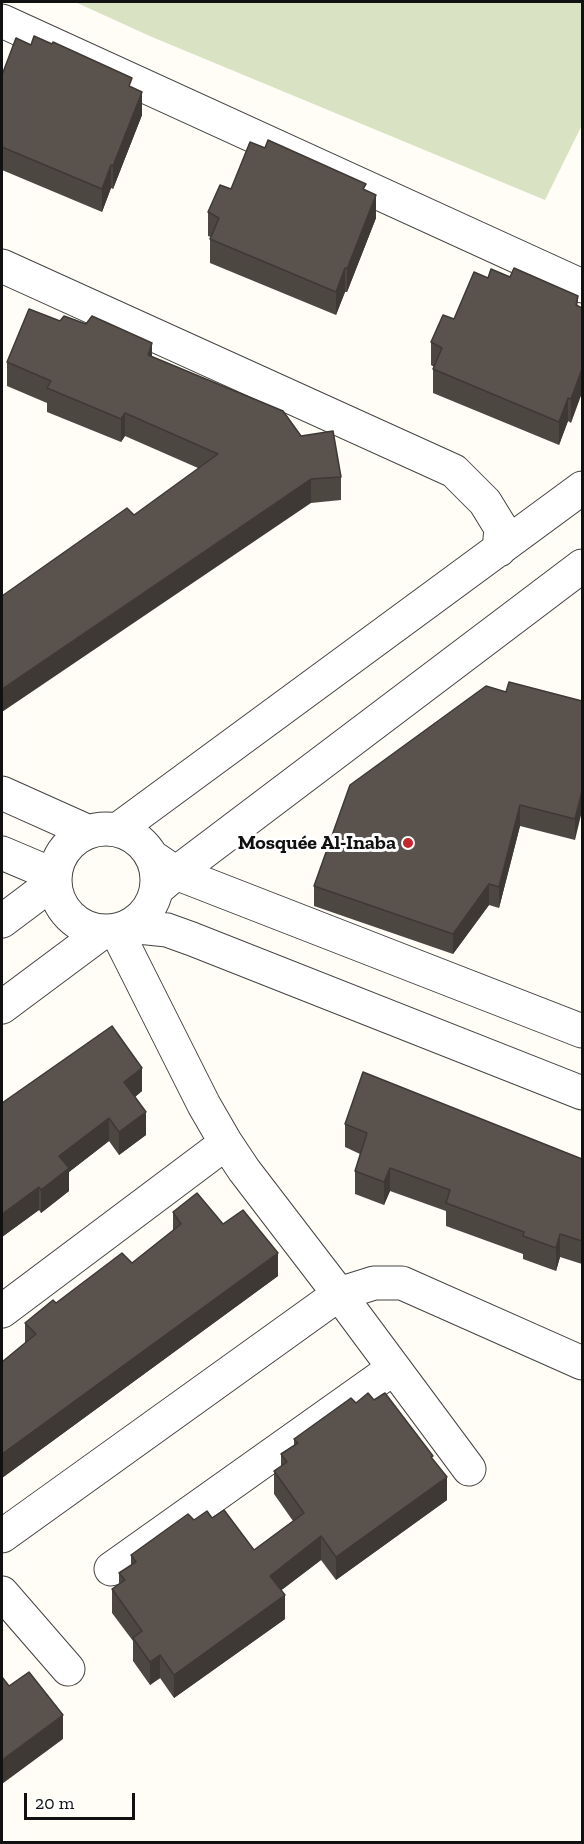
<!DOCTYPE html>
<meta charset="utf-8">
<style>
body{margin:0}
#map{position:relative;width:584px;height:1844px;overflow:hidden;background:#fffdf5;font-family:"Zilla Slab",serif}
canvas{display:block}
.frame{position:absolute;inset:0;border:3px solid #111;pointer-events:none}
.scale{position:absolute;left:24px;top:1793px;width:111px;height:27px;box-sizing:border-box;border:3px solid #111;border-top:0;padding-left:8px;font-size:18px;line-height:21px;white-space:nowrap;color:#111;-webkit-text-stroke:4px #fff;paint-order:stroke}
</style>
<div id="map">
<canvas width="584" height="1844"></canvas>
<div class="frame"></div>
<div class="scale">20 m</div>
</div>
<script>
const context = document.querySelector('canvas').getContext('2d');
context.lineJoin = 'round';
function fill(path, color) { context.fillStyle = color; context.fill(path, 'evenodd'); }
function stroke(path, color, width, dash) { context.strokeStyle = color; context.lineWidth = width; context.lineCap = dash ? 'butt' : 'round'; context.setLineDash(dash || []); context.stroke(path); }
function write(font, color, halo, rows, align = 'center') {
  context.font = font + ' "Zilla Slab",serif'; context.lineWidth = 6; context.setLineDash([]); context.textBaseline = 'middle'; context.strokeStyle = halo; context.fillStyle = color; for (const [text, x, y, turn = 0] of rows) {
    context.save(); context.translate(x, y); context.rotate((+turn || 0) * Math.PI / 180); context.textAlign = isNaN(turn) ? turn : align; if (halo) context.strokeText(text, 0, 0); context.fillText(text, 0, 0); context.restore();
  }
}
fill(new Path2D(`
 M 75,2 L 582,2 L 582,125 L 545,200 L 152,37 Z`), '#d9e3c4');
const minor = new Path2D(`
 M 2,21 L 582,286
 M 2,266 L 454,471 L 485,502 L 501,528 L 499,550
 M 2,793 L 89,832
 M55 880a51 51 0 1 1 102 0a51 51 0 1 1-102 0Z
 M 117,830 L 582,488
 M 2,853 L 54,875
 M 151,856 L 176,873 L 582,1031
 M 156,890 L 176,873 L 582,566
 M 2,921 L 54,882
 M 129,926 L 167,930 L 192,939 L 582,1093
 M 116,930 L 204,1105 L 226,1143 L 244,1170 L 339,1294 L 469,1469
 M 2,1007 L 104,931
 M 2,1311 L 226,1143
 M 2,1536 L 339,1294 L 374,1283 L 402,1283 L 582,1363
 M 111,1569 L 394,1368
 M 2,1593 L 68,1669`);
stroke(minor, '#444', 35);
stroke(minor, '#fff', 33);
fill(new Path2D(`
 M 2,75 L 132,87 L 142,115 L 113,189 L 111,188 L 102,212 L 2,170 Z
 M 366,190 L 376,218 L 347,292 L 345,292 L 336,315 L 210,263 L 210,239 L 211,237 L 208,236 L 208,212 Z
 M 510,277 L 578,296 L 571,423 L 568,421 L 559,445 L 433,393 L 433,369 L 434,367 L 431,365 L 431,342 L 454,319 L 488,278 Z
 M 152,357 L 301,436 L 341,477 L 341,500 L 311,503 L 198,468 L 125,436 L 121,442 L 47,412 L 47,403 L 7,386 L 7,362 Z
 M 506,692 L 582,701 L 575,840 L 520,826 L 499,908 L 489,905 L 453,954 L 314,906 L 314,886 Z
 M 112,1026 L 142,1091 L 135,1097 L 146,1135 L 119,1155 L 109,1141 L 69,1172 L 69,1191 L 41,1213 L 39,1210 L 2,1237 Z
 M 345,1124 L 582,1159 L 582,1264 L 560,1257 L 556,1271 L 523,1259 L 523,1254 L 446,1226 L 446,1211 L 390,1191 L 384,1205 L 355,1194 L 355,1171 L 360,1154 L 345,1147 Z
 M 173,1212 L 223,1224 L 278,1276 L 2,1478 L 2,1362 L 25,1343 L 25,1323 L 56,1303 L 132,1263 L 173,1231 Z
 M 374,1400 L 433,1460 L 447,1500 L 336,1580 L 321,1560 L 281,1590 L 285,1619 L 174,1698 L 160,1678 L 150,1685 L 133,1661 L 133,1641 L 112,1613 L 112,1589 L 119,1584 L 119,1573 L 131,1565 L 131,1555 L 194,1520 L 212,1518 L 254,1550 L 293,1521 L 274,1494 L 274,1471 L 281,1466 L 281,1454 L 294,1446 L 294,1439 L 356,1403 Z`), '#4d4742');
fill(new Path2D(`
 M 142,92 L 142,115 L 113,189 L 113,166 Z
 M 111,165 L 111,188 L 102,212 L 102,189 Z
 M 376,195 L 376,218 L 347,292 L 347,269 Z
 M 345,268 L 345,292 L 336,315 L 336,292 Z
 M 152,343 L 152,366 L 148,355 Z
 M 582,369 L 582,393 L 571,423 L 571,399 Z
 M 568,398 L 568,421 L 559,445 L 559,422 Z
 M 125,413 L 125,436 L 121,442 L 121,419 Z
 M 311,479 L 311,503 L 2,712 L 2,689 Z
 M 582,791 L 582,811 L 575,840 L 575,819 Z
 M 520,805 L 520,826 L 499,908 L 499,887 Z
 M 489,884 L 489,905 L 453,954 L 453,934 Z
 M 142,1068 L 142,1091 L 124,1106 L 124,1082 Z
 M 146,1112 L 146,1135 L 119,1155 L 119,1132 Z
 M 109,1118 L 109,1141 L 69,1172 L 69,1191 L 41,1213 L 41,1190 L 59,1156 Z
 M 390,1168 L 390,1191 L 384,1205 L 384,1182 Z
 M 39,1187 L 39,1210 L 2,1237 L 2,1214 Z
 M 560,1234 L 560,1257 L 556,1271 L 556,1248 Z
 M 278,1253 L 278,1276 L 2,1478 L 2,1454 Z
 M 447,1477 L 447,1500 L 336,1580 L 336,1557 Z
 M 321,1536 L 321,1560 L 270,1599 L 270,1576 Z
 M 285,1595 L 285,1619 L 174,1698 L 174,1675 Z
 M 160,1655 L 160,1678 L 150,1685 L 150,1662 Z
 M 63,1715 L 63,1739 L 2,1784 L 2,1760 Z`), '#3f3936');
const building = new Path2D(`
 M 34,36 L 52,44 L 53,42 L 132,78 L 129,86 L 142,92 L 113,166 L 111,165 L 102,189 L 2,147 L 2,75 L 16,38 L 31,45 Z
 M 268,140 L 366,184 L 363,189 L 376,195 L 347,269 L 345,268 L 336,292 L 210,239 L 219,218 L 208,212 L 220,185 L 231,189 L 250,142 L 265,148 Z
 M 514,268 L 578,296 L 576,305 L 582,308 L 582,369 L 571,399 L 568,398 L 559,422 L 433,369 L 442,348 L 431,342 L 443,315 L 454,319 L 474,272 L 488,278 L 491,269 L 510,277 Z
 M 29,309 L 60,321 L 64,316 L 86,324 L 92,316 L 152,343 L 148,355 L 283,411 L 301,436 L 333,431 L 341,477 L 311,479 L 2,689 L 2,596 L 127,508 L 134,515 L 218,454 L 125,413 L 121,419 L 47,388 L 51,381 L 7,362 Z
 M 509,682 L 582,701 L 582,791 L 575,819 L 520,805 L 499,887 L 489,884 L 453,934 L 314,886 L 350,785 L 486,686 L 506,692 Z
 M 112,1026 L 142,1068 L 124,1082 L 146,1112 L 119,1132 L 109,1118 L 59,1156 L 69,1168 L 41,1190 L 39,1187 L 2,1214 L 2,1103 Z
 M 363,1072 L 582,1159 L 582,1241 L 560,1234 L 556,1248 L 523,1236 L 524,1232 L 446,1203 L 450,1190 L 390,1168 L 384,1182 L 355,1171 L 367,1133 L 345,1124 Z
 M 197,1193 L 223,1224 L 243,1210 L 278,1253 L 2,1454 L 2,1362 L 36,1334 L 25,1323 L 53,1300 L 56,1303 L 122,1253 L 132,1263 L 181,1224 L 173,1212 Z
 M 368,1393 L 374,1400 L 385,1393 L 433,1456 L 431,1457 L 447,1477 L 336,1557 L 321,1536 L 270,1576 L 285,1595 L 174,1675 L 160,1655 L 150,1662 L 133,1638 L 142,1631 L 112,1589 L 125,1580 L 119,1573 L 136,1562 L 131,1555 L 188,1514 L 194,1520 L 207,1511 L 212,1518 L 224,1510 L 254,1550 L 304,1513 L 274,1471 L 287,1462 L 281,1454 L 298,1443 L 294,1439 L 351,1398 L 356,1403 Z
 M 29,1672 L 63,1715 L 2,1760 L 2,1677 L 9,1686 Z`);
fill(building, '#5a524d');
stroke(building, '#3f3936', 1.5);
for (const [x, y, r, color] of [
 [408,843,6,"#c4262e"]
]) { const dot = new Path2D(); dot.arc(x, y, r, 0, 2 * Math.PI); context.fillStyle = color; context.fill(dot); stroke(dot, '#fff', 2); }
write('bold 20px', '#111', '#fff', [
 ["Mosquée Al-Inaba",396,843]
], 'right');
</script>
